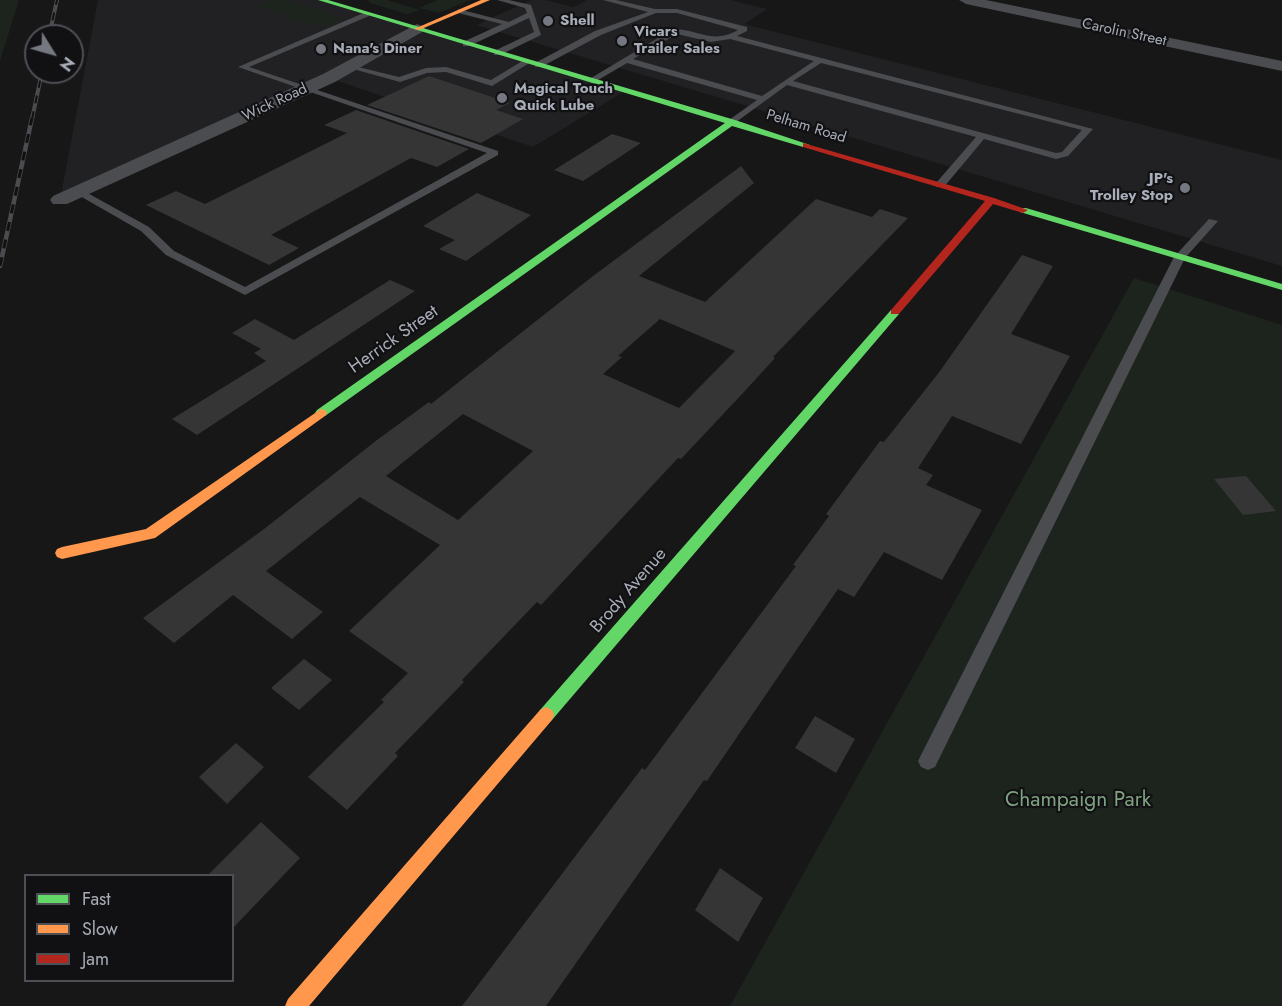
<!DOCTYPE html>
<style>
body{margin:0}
#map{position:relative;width:1282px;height:1006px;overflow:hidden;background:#171717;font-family:Jost,sans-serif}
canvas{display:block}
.legend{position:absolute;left:24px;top:874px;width:210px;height:108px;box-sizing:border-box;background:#111113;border:2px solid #4d4f55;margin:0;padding:8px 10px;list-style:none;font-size:18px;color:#a8adb8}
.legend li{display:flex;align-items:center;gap:12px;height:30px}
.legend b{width:30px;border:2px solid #4d4f55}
.north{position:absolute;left:24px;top:24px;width:60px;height:60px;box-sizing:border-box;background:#111113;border:2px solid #4d4f55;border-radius:50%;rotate:127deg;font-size:16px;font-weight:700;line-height:24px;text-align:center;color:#a8adb8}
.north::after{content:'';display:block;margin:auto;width:21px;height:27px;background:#757880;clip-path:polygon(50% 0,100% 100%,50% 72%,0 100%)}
</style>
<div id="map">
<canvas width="1282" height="1006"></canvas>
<ul class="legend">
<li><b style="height:8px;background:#63d668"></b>Fast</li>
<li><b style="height:8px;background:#ff974d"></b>Slow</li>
<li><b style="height:8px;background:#b3261e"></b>Jam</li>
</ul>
<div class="north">N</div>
</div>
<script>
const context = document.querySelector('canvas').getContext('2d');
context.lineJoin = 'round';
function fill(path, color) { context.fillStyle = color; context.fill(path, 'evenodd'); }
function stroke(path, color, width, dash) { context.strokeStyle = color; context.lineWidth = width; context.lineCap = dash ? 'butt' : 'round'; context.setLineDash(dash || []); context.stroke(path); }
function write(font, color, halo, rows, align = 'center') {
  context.font = font + ' Jost,sans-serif'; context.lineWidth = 4.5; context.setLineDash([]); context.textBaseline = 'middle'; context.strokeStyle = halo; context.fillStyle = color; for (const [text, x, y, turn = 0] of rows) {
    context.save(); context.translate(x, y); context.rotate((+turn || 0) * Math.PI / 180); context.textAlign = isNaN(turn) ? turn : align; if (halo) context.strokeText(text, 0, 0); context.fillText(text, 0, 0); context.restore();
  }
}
fill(new Path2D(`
 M 98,0 L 321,0 L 625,91 L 533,147 L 329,78 L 60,200 Z
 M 531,0 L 545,0 L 573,7 L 587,0 L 730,0 L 767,9 L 744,24 L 1282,160 L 1282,266 L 476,25 Z`), '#212123');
fill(new Path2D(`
 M 0,0 L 19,0 L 0,61 Z
 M 275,0 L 288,0 L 341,17 C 327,38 275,12 255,5 Z
 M 368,0 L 387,0 L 420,10 L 407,14 L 370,3 Z
 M 438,0 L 470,0 L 439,13 L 419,8 Z
 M 1134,278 L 1282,325 L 1282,1006 L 730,1006 Z`), '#1d241e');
fill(new Path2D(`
 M 429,76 L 510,103 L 496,110 L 523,119 L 481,143 L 367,105 Z
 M 356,110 L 469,149 L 437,167 L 411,158 L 271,235 L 299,248 L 269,265 L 146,205 L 176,191 L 205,204 L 347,133 L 324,125 Z
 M 612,134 L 641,143 L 583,181 L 554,170 Z
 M 741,166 L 754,183 L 639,276 L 705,302 L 816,199 L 872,217 L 880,209 L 908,218 L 773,357 L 775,358 L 743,393 L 681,459 L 678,458 L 541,605 L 537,602 L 462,680 L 464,682 L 395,753 L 398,756 L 347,810 L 308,777 L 384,702 L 381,700 L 408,673 L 349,631 L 440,545 L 360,497 L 266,571 L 323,612 L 292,639 L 233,595 L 174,643 L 143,618 L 264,529 L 377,440 L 429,402 L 431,404 L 593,276 ZM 660,319 L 735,351 L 679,408 L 603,374 L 622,357 L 618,356 ZM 463,414 L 533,451 L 458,520 L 386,476 Z
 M 477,193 L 531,215 L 466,261 L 439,249 L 455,240 L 423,226 Z
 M 1022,255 L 1053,266 L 1011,334 L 1070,356 L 1021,444 L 952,416 L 918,468 L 933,475 L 926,485 L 982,510 L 942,580 L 884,552 L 854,597 L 838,589 L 707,781 L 704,780 L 546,1006 L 462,1006 L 642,768 L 645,770 L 796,566 L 793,565 L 829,516 L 826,514 L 880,441 L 884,442 L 940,371 Z
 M 390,280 L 415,291 L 197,435 L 172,419 L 266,361 L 254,353 L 261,349 L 232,333 L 255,319 L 294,340 Z
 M 1246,476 L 1276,511 L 1243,515 L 1214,479 Z
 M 304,659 L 332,680 L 299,710 L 271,688 Z
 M 815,716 L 855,739 L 836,773 L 795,748 Z
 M 236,743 L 264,767 L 227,804 L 199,777 Z
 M 261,822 L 300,858 L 232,929 L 232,876 L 207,876 Z
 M 720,868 L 763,898 L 738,942 L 695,910 Z`), '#353536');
fill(new Path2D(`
 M 497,0 L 509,0 L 531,5 L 541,35 L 500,55 L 494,55 L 494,51 L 534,32 L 529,18 L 469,46 L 463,46 L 463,42 L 502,24 L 458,13 L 458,9 L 509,22 L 527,13 L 525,8 Z
 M 603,0 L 616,0 L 655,9 L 677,9 L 747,27 L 747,31 L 737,36 L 1093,129 L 1068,156 L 1056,159 L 984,139 L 944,187 L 936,187 L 936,183 L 976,137 L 787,85 L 732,125 L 728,122 L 729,120 L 757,100 L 627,63 L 593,83 L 586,81 L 673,29 C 699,29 711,45 738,30 L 677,13 L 656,13 L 601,35 L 541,67 L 535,67 L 535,63 L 595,31 L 648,12 ZM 677,34 L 711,42 L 730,39 L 814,61 L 762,96 L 633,59 ZM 821,63 L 1082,130 L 1062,152 L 1056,153 L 793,81 Z
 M 366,12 L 369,16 L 249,67 L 498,151 L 498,155 L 245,295 L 166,255 L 141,231 L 73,192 L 82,190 L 149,227 L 174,251 L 245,287 L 487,153 L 238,67 Z
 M 524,60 L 531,62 L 492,86 L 446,72 L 427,73 L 400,82 L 346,67 L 350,65 L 399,77 L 426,68 L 446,67 L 491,80 Z
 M 1209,219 L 1218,221 L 1185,258 L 935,767 L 928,770 L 921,767 L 918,761 L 921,755 L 1174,257 Z`), '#4b4c50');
fill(new Path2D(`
 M 959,0 L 986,0 L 1282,61 L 1282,71 L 966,4 Z
 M 417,24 L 422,26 L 425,29 L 422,32 L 335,82 L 67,204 L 53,204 L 50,200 L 53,196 L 323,74 Z`), '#4b4c50');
fill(new Path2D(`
 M 318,0 L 328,0 L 735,120 L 810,145 L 803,147 L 732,126 L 325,416 L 317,416 L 315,413 L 317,410 L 725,123 Z
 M 1020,208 L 1026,208 L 1282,284 L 1282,290 L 1020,212 Z
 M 895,309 L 899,310 L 899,314 L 552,720 L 546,723 L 540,720 L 538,715 L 540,710 L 891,310 Z`), '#63d668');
fill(new Path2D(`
 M 481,0 L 490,0 L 419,30 L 414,29 Z
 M 321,409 L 325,410 L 327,413 L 325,416 L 155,538 L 62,559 L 57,557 L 55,553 L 57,549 L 62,547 L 146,529 Z
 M 546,707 L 552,710 L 554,715 L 552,720 L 309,1006 L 285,1006 L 288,999 L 540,710 Z`), '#ff974d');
fill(new Path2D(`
 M 803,143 L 994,198 L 1028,210 L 1023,213 L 993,204 L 899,314 L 891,314 L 891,310 L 985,201 L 803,147 Z`), '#b3261e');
const railFar1 = new Path2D(`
 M 49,36 L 57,0
 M 32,119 L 42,72`);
const rail = new Path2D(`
 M 0,266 L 32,118`);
stroke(railFar1, '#4b4c4f', 4);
stroke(rail, '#4b4c4f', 4.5);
stroke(railFar1, '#111113', 2, [8]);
stroke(rail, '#111113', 3, [9]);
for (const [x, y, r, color] of [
 [548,21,6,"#757880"],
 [622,41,6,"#757880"],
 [321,49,6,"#757880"],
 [502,98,6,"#757880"],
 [1185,188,6,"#757880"]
]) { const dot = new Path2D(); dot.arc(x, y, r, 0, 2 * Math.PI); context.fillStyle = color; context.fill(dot); stroke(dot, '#111113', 2); }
write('bold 15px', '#a8adb8', '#111113', [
 ["Shell",560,21],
 ["Vicars",634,32],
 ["Trailer Sales",634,49],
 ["Nana's Diner",333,49],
 ["Magical Touch",514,89],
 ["Quick Lube",514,106],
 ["JP's",1173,179,"right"],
 ["Trolley Stop",1173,196,"right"]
], 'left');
write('15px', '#a8adb8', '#111113', [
 ["Carolin Street",1124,33,12],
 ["Wick Road",275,103,-25],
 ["Pelham Road",806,127,17]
]);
write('18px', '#a8adb8', '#111113', [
 ["Herrick Street",394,340,-35],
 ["Brody Avenue",629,591,-49]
]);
write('21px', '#7fa381', '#111113', [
 ["Champaign Park",1078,801]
]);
</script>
